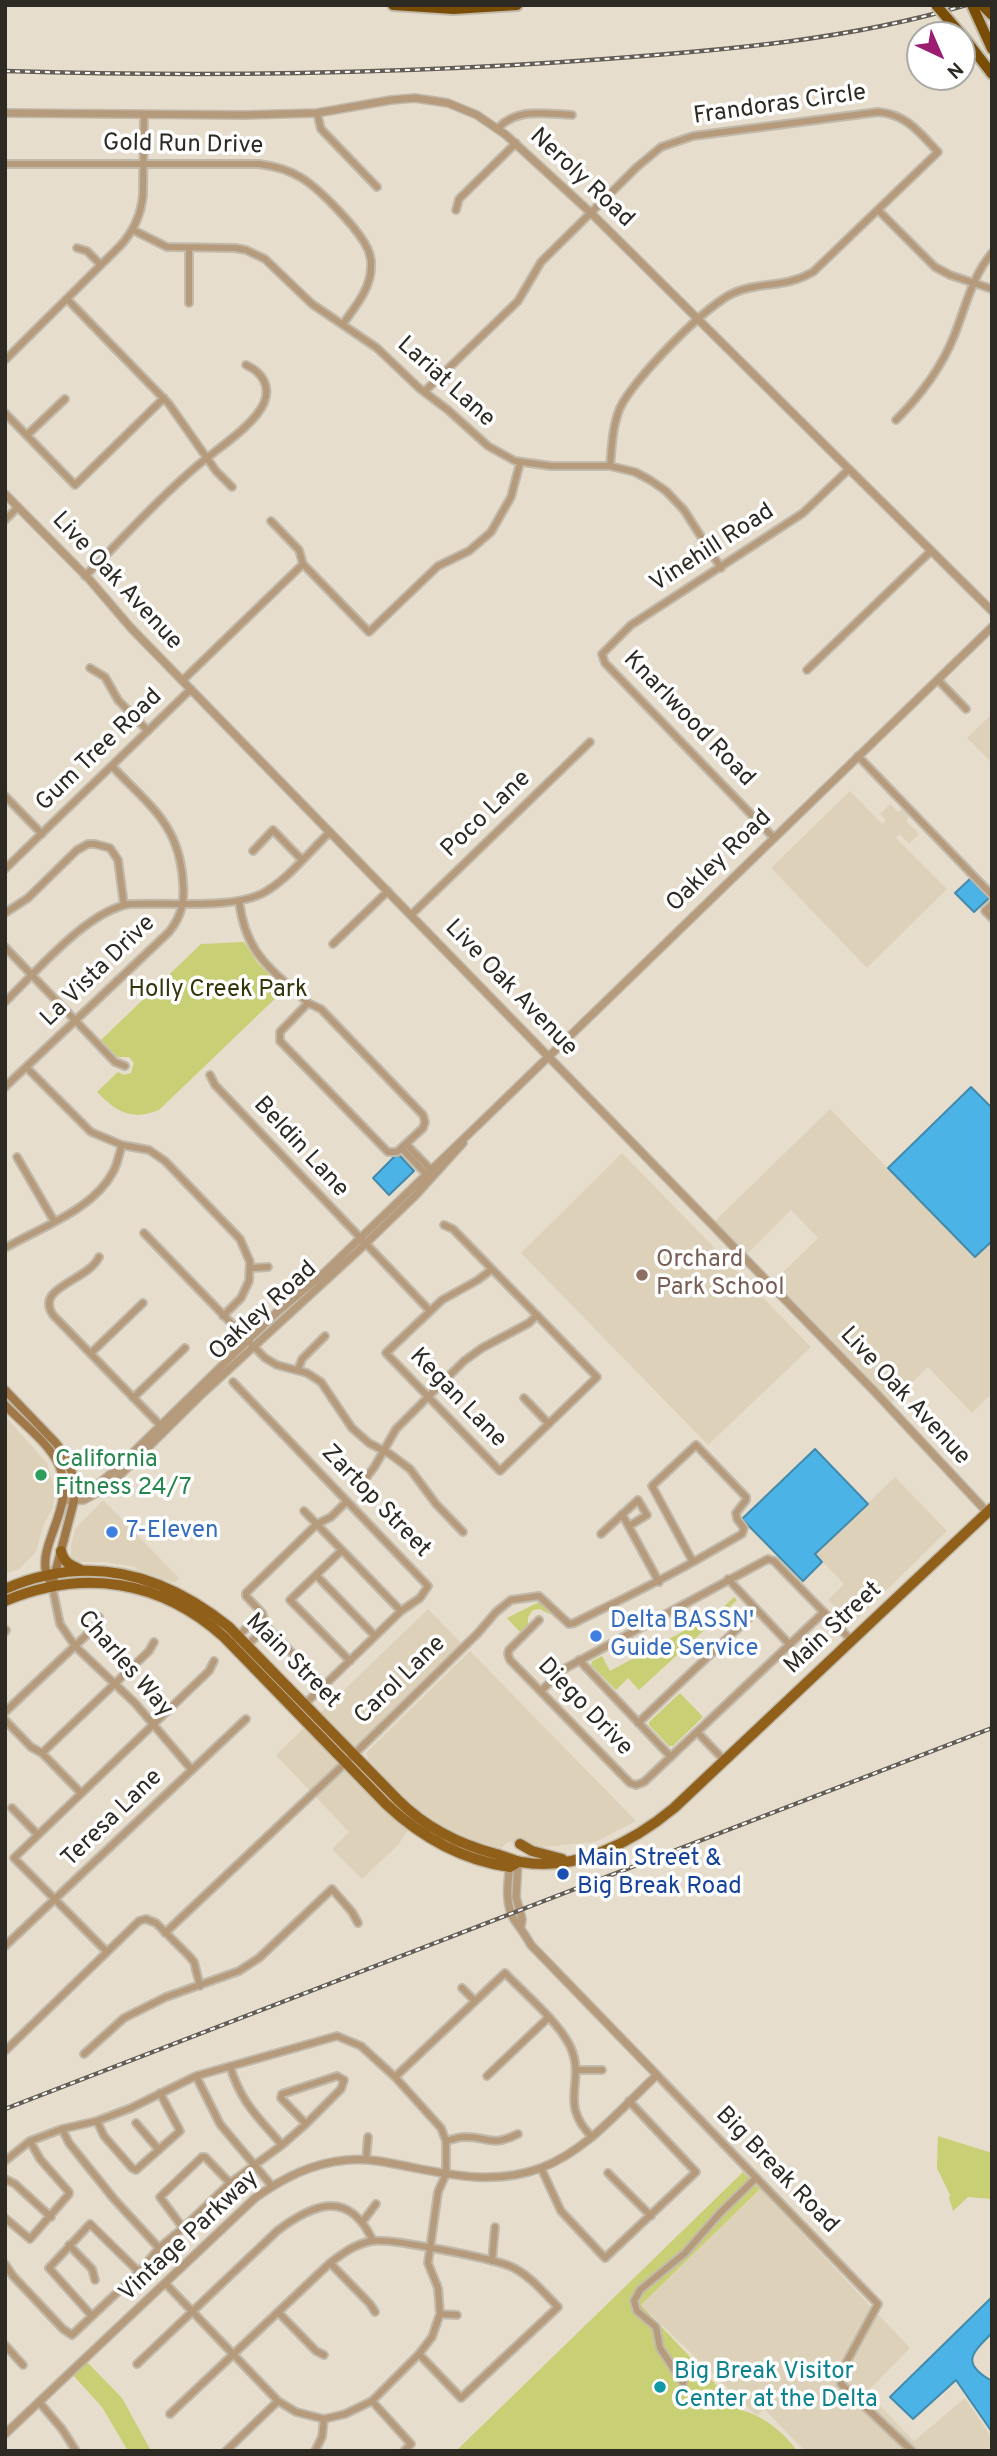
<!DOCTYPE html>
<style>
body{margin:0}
#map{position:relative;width:997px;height:2456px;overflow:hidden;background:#e6ddcc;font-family:Overpass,sans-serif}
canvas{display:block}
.frame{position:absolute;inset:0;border:7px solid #2d2923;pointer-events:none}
.north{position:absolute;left:906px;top:21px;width:70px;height:70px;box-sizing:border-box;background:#fff;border:2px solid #aba9a7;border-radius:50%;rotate:136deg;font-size:19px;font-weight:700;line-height:28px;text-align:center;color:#2d2923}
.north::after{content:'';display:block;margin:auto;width:24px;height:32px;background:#9c1c70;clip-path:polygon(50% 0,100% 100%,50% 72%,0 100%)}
</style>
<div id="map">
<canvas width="997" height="2456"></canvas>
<div class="frame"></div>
<div class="north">N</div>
</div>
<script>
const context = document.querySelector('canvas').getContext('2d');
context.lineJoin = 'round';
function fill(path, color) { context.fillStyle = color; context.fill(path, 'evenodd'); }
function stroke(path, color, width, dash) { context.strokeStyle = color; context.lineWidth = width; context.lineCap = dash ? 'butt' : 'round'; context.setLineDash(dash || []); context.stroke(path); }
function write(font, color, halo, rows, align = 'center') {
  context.font = font + ' Overpass,sans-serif'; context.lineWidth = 7; context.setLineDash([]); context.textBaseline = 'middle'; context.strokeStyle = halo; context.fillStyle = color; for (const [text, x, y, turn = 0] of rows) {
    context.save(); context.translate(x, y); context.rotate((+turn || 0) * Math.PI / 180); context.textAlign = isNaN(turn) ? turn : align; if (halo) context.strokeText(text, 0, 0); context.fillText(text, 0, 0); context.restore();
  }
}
fill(new Path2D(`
 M 992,714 L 992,763 L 967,738 Z
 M 850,791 L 882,824 L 886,820 L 880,814 L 890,804 L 898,812 L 902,809 L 909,817 L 906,821 L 919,834 L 909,844 L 900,834 L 896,838 L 947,889 L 867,968 L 771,868 Z
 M 830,1109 L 974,1257 L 992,1241 L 992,1393 L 972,1413 L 928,1367 L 892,1402 L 774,1281 L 818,1238 L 791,1210 L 747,1254 L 715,1221 Z
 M 622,1153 L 811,1347 L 708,1445 L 521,1253 Z
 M 5,1416 L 47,1463 L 55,1489 L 53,1507 L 44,1524 L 36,1552 L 19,1569 L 5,1574 Z
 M 895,1477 L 947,1531 L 852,1624 L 828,1600 L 844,1584 L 815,1554 Z
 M 103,1500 L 179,1578 L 175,1583 L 137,1570 L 135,1567 L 105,1562 L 77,1562 L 71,1559 L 71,1546 L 75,1529 Z
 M 428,1609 L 461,1643 L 353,1748 L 319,1714 Z
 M 470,1651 L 636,1821 L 595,1842 L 543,1847 L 508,1842 L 501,1848 L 475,1841 L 441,1825 L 417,1809 L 397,1790 L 368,1759 L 366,1753 Z
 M 306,1726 L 343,1763 L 311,1792 L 276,1755 Z
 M 346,1767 L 408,1830 L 398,1845 L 362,1879 L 332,1849 L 349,1832 L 315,1796 Z
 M 760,2189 L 910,2348 L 867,2392 L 914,2441 L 965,2398 L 992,2438 L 992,2451 L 805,2451 L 764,2409 L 757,2416 L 641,2305 Z`), '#ddd1b9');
fill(new Path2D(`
 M 244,942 L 257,962 L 284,990 L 159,1110 C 131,1121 117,1112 97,1092 L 118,1072 L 124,1075 L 131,1073 L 134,1063 L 129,1057 L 117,1057 L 101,1040 L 201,944 Z
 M 734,1597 L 737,1600 L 639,1690 L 628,1678 L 616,1690 L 591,1665 L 592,1661 L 602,1656 L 610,1671 L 717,1613 Z
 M 539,1602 L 551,1615 L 540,1609 L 533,1610 L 528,1617 L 528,1624 L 520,1632 L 507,1618 Z
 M 680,1693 L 703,1717 L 673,1746 L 669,1746 L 649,1725 L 649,1722 Z
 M 938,2136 L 992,2153 L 992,2199 L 968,2197 L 953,2211 L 949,2198 L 950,2195 L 937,2168 Z
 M 743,2172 L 760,2189 L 641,2305 L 740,2410 C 761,2414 785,2433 797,2451 L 456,2451 Z
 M 85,2360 L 122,2398 L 151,2451 L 128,2451 L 102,2407 L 71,2373 Z`), '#c9cf74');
const water = new Path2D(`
 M 971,878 L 989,898 L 974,912 L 955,893 Z
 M 971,1087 L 992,1108 L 992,1241 L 975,1257 L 888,1168 Z
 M 395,1156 L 400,1156 L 414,1171 L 389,1195 L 373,1178 Z
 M 815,1449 L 868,1504 L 815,1554 L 822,1562 L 803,1581 L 742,1519 Z
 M 992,2297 L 992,2333 C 972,2353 960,2363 992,2381 L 992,2432 L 956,2380 L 913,2419 L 890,2397 Z`);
fill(water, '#4bb3e6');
stroke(water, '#428aac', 2);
const minor = new Path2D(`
 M 317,113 L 321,129 L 377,187
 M 498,128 C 518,107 545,114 572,115
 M 5,164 L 259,164 C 274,166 287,169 300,177 C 318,187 353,224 364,242 C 369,250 372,258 371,267 C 371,289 354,308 343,324
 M 456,210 L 459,199 L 516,143
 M 878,210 L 935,267 L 950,275 L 992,289
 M 133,230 L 167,247 L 235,248 L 246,250 L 265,259 L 312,304 L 377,348 L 419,388 L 448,410 L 488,446 L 515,461 L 551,466 L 610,466 L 635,472 L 650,480 L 666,491 L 684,510 L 721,568
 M 77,248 L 87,251 L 101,265
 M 189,249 L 189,303
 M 67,299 L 169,404 L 216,471 L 232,487
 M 5,360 L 120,246 C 134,231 141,215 143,195 L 144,115
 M 424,392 L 518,301 L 541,262 L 637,167 L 661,147 L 693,136 L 878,112 C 906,114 919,132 938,152 L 813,272 C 783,289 763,281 736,292 C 708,302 632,381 620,408 C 612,427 612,447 610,466
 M 5,413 L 75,485 L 164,398
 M 896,420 C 921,395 941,369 954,336 C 965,309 972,276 992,253
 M 27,435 L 65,399
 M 5,520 L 18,507
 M 271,521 L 299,550 L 303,564 L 369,632 L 438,566 L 469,551 L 491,532 L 511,497 L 520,463
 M 85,576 C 122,540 157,499 197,466 C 215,450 254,426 264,403 C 271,386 262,372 246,365
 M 90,668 L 105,677 L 118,700 L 148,731
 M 807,670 L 931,551
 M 183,680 L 303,564
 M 938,680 L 966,709
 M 858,756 L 992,895
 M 5,796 L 42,834
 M 774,838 L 605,663 L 602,654 L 631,625 L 803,513 L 848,470
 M 253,851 L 273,830 L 301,859
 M 5,869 L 191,689
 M 239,901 C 246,956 272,969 308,1003
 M 992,904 L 985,911 L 992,918
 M 5,913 L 28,898 L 77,850 L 88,844 L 95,844 L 110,848 L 118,860 L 124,905
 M 411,915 L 590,742
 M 333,944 L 388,891
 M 5,947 L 115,1062 L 125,1066
 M 5,1002 C 36,972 88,910 130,904 C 168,902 233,910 265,892 C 288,879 311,850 330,832
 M 308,1003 L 321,1009 L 423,1115 L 425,1122 L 423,1128 L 397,1152 L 388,1152 L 384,1148 L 280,1041 L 280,1032 Z
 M 27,1068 L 91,1132 L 122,1145 L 149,1150 L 165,1161 L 240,1239 L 250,1262 L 249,1281 L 241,1298 L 223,1316
 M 210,1075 L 215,1085 L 430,1311
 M 5,1087 L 169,932 C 181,917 185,902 183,882 C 179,823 149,806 112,766
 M 406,1144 L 434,1173
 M 402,1149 L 430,1178
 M 17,1157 L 54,1221
 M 444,1225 L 453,1229 L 597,1377 L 500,1471 L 386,1353 L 442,1300 L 478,1280 L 492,1269
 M 144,1233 L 265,1358 L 277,1365 L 307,1373 L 321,1382 L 352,1428 L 369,1443 L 390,1454 L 410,1469 L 436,1504 L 463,1532
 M 5,1248 C 41,1227 93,1210 113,1172 C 118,1163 119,1154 122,1145
 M 99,1257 C 88,1281 34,1287 53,1315 L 160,1425
 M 251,1268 L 268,1267
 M 91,1353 L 143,1303
 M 298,1370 L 302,1359 L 325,1336
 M 233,1382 L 428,1586 L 420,1598 L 401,1611 L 304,1705
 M 133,1398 L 185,1348
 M 524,1398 L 549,1424
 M 363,1482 L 375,1466 L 396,1429 L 464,1361 L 482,1348 L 529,1323 L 537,1315
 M 304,1511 L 401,1611
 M 622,1514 L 659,1582
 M 601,1534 L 638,1500 L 647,1515 L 629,1526
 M 342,1550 L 290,1600 L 350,1661
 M 316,1575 L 375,1636
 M 728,1579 L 790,1645
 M 52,1586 L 60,1624 L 75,1646 L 135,1703 L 192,1770
 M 262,1613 L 246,1596 L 246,1593 L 317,1524 L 331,1517 L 347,1501
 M 262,1613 L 267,1627 L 324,1686
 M 539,1620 L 509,1650 L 508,1654 L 510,1660 L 630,1783 L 636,1785 L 644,1782 L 824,1612
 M 5,1632 L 6,1630
 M 231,1643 L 262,1613
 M 245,1647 L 267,1627
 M 579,1660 L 671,1757
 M 541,1691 L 564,1669 L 768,1559 L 774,1561 L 852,1641
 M 5,1712 L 96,1626 L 99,1617
 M 5,1720 L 31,1747 L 42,1753 L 81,1793
 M 638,1723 L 756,1611
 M 697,1732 L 725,1761
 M 42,1753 L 149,1651 L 154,1642
 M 12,1808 L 38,1835
 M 165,1933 L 340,1768 L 478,1633 L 496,1612 L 511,1600 L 539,1596 L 569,1624 L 574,1623 C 614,1603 654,1584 693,1562 L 652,1486 L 696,1445 L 746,1497 L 746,1500 L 736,1513 L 737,1519 L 744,1528 L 742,1534 L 693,1562
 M 5,1946 L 246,1719
 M 107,1952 L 14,1858 L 209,1671 L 214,1661
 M 462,1988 L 475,2001
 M 5,2051 L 139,1921 L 146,1919 L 156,1923 L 189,1956 L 194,1962 L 200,1986
 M 84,2054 L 124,2018 L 166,1997 L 239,1971 L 259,1958 L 332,1889 L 352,1912 L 358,1923
 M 230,2066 C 241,2103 258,2117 282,2145
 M 576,2070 L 602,2070
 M 657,2075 L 878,2304 L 840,2374 L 841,2384 L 912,2451
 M 196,2076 L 220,2124 L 272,2186
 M 487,2076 L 548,2018
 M 395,2077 L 505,1973 C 525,1994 557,2020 570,2046 C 587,2082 557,2102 592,2137
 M 97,2121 L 104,2136 L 132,2168 L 136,2170 L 180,2131 L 160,2093
 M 136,2123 L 159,2150
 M 62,2129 L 69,2143 L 114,2199 L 159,2248
 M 446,2141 C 451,2140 458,2137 463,2137 C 489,2136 489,2148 518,2134
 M 366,2160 L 368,2137
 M 5,2161 L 30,2141 L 62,2129 L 97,2121 L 131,2108 L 196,2076 L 337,2036 L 361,2046 L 395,2077 L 441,2128 L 446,2141 L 446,2174 L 438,2192 L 428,2263 L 438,2288 L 440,2314 L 432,2337 L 419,2354 L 372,2401 L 345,2414 L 324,2419 L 296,2412 L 278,2401 L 166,2284
 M 541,2168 L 561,2211 L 605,2258 L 696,2172 L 629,2101
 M 608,2173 L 651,2216
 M 5,2179 L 15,2184 L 51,2217
 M 5,2218 L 30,2239 L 69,2194 L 69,2192 L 40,2159 L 30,2141
 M 363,2221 L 376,2204
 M 183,2228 L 160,2197 L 202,2157 L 205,2157 L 230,2183
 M 69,2245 L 92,2269 L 95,2280
 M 492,2261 L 495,2227
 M 330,2263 L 370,2304 L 375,2312
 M 5,2264 L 13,2276 L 63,2329 L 72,2335 L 139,2272 L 159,2248 L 183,2228 L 230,2183 L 282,2145 L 306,2124 L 341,2089 L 344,2080 L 337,2076 L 282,2094 L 281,2098 L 306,2124
 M 278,2312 L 316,2351 L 324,2355
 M 440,2314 L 457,2315
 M 92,2316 L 49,2268 L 90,2224 L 139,2272
 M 5,2345 L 23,2365
 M 137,2364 L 277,2231 C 314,2203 349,2189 373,2241
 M 683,2383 L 660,2348 L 656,2327 L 637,2311 L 634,2301 L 640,2290 L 685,2253 L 720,2213 L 756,2178
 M 372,2401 L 411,2444 L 404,2451
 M 39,2402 L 62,2429 L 76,2451
 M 170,2414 L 330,2263 C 343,2253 355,2244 372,2241 C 389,2238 498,2259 514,2268 C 531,2277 544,2293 558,2307 L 461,2398 L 419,2354
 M 226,2451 L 278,2401
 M 315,2451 L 322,2437 L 324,2419`);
const tertiary = new Path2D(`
 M 5,113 L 244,115 L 317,113 L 391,100 L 415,98 L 448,103 L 477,115 L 506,135 L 591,213 L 992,611
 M 5,494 L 89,579 L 131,628 L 875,1392 L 987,1512
 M 64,1494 L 95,1487 L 115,1470 L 276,1313 L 325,1272 L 477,1126 L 992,627
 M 63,1501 L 84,1500 L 109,1486 L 202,1394 L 360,1249 L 416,1195 L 463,1143
 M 518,1862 L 516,1897 L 522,1919 L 521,1926
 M 5,2434 L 255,2198 C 283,2178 312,2163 347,2160 C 366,2158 386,2162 405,2166 C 451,2175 495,2185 541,2168 C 588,2150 621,2108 657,2075 L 531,1945 C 526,1936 521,1929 515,1921 C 504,1905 508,1881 510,1864`);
const secondary = new Path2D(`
 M 5,1390 L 55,1442 L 65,1455 L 72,1473 L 74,1501 L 52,1585
 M 5,1405 C 22,1423 48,1442 59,1465 C 78,1509 32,1547 49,1580`);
const primary = new Path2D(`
 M 61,1551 C 64,1563 70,1565 81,1570
 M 5,1589 C 87,1553 162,1573 229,1627 L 398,1800 C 426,1828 458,1844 496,1854 C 504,1856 514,1861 521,1862 C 576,1872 633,1842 674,1808 L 992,1508
 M 5,1601 C 84,1568 161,1580 224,1637 L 386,1804 C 421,1837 462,1860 510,1867 L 518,1862
 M 520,1844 L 532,1851 L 562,1859`);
const motorway = new Path2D(`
 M 393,5 L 454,9 L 517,5
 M 972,5 L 992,49
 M 982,5 L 992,15
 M 966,40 L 992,74`);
stroke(minor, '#c1b9aa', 10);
stroke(tertiary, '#c1b9aa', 10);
stroke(secondary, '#c1b9aa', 11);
stroke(primary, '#c1b9aa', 13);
stroke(motorway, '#c1b9aa', 14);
stroke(minor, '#b59a7b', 6);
stroke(tertiary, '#b59a7b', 7);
stroke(secondary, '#a07848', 8);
stroke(primary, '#905f1a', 10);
stroke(motorway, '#7a4d07', 10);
const rail = new Path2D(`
 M 5,71 C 205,77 405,74 605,59 C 725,50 849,40 966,5
 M 5,2109 L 992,1728`);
stroke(rail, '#635d54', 4.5);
stroke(rail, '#fff', 2, [5]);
const motorwayBridge = new Path2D(`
 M 936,5 L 966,40`);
stroke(motorwayBridge, '#c1b9aa', 14, []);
stroke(motorwayBridge, '#7a4d07', 10);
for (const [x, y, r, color] of [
 [642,1275,7,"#8d6e63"],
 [41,1475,7,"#2e9e5b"],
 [112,1532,7,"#3f7fe0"],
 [596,1636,7,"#3f7fe0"],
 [563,1874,7,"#1a4fb4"],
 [660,2387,7,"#0f9aa8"]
]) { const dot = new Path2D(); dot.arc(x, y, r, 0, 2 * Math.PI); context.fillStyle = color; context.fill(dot); stroke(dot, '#fff', 2.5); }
write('24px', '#2d2923', '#fff', [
 ["Frandoras Circle",780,106,-8],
 ["Gold Run Drive",183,146,1],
 ["Neroly Road",581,179,43],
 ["Lariat Lane",445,383,42],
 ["Vinehill Road",713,549,-33],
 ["Live Oak Avenue",116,582,47],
 ["Knarlwood Road",688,720,46],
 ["Gum Tree Road",100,751,-44],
 ["Poco Lane",487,815,-44],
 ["Oakley Road",720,862,-44],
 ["La Vista Drive",99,972,-44],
 ["Live Oak Avenue",510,989,46],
 ["Beldin Lane",300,1148,47],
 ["Oakley Road",264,1312,-42],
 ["Live Oak Avenue",904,1397,47],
 ["Kegan Lane",457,1399,46],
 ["Zartop Street",375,1502,46],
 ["Main Street",834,1629,-43],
 ["Main Street",292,1662,45],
 ["Charles Way",124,1665,49],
 ["Carol Lane",401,1681,-44],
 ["Diego Drive",584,1708,46],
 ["Teresa Lane",113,1819,-44],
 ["Big Break Road",776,2171,46],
 ["Vintage Parkway",190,2237,-43]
]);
write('24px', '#33350b', '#fff', [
 ["Holly Creek Park",218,991]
]);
write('24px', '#785e54', '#fff', [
 ["Orchard",656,1261],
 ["Park School",656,1289]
], 'left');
write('24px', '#27864d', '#fff', [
 ["California",55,1461],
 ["Fitness 24/7",55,1489]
], 'left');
write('24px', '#366cbe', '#fff', [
 ["7-Eleven",126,1532],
 ["Delta BASSN'",610,1622],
 ["Guide Service",610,1650]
], 'left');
write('24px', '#164399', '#fff', [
 ["Main Street &",577,1860],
 ["Big Break Road",577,1888]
], 'left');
write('24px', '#0d838f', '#fff', [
 ["Big Break Visitor",674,2373],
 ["Center at the Delta",674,2401]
], 'left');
</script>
